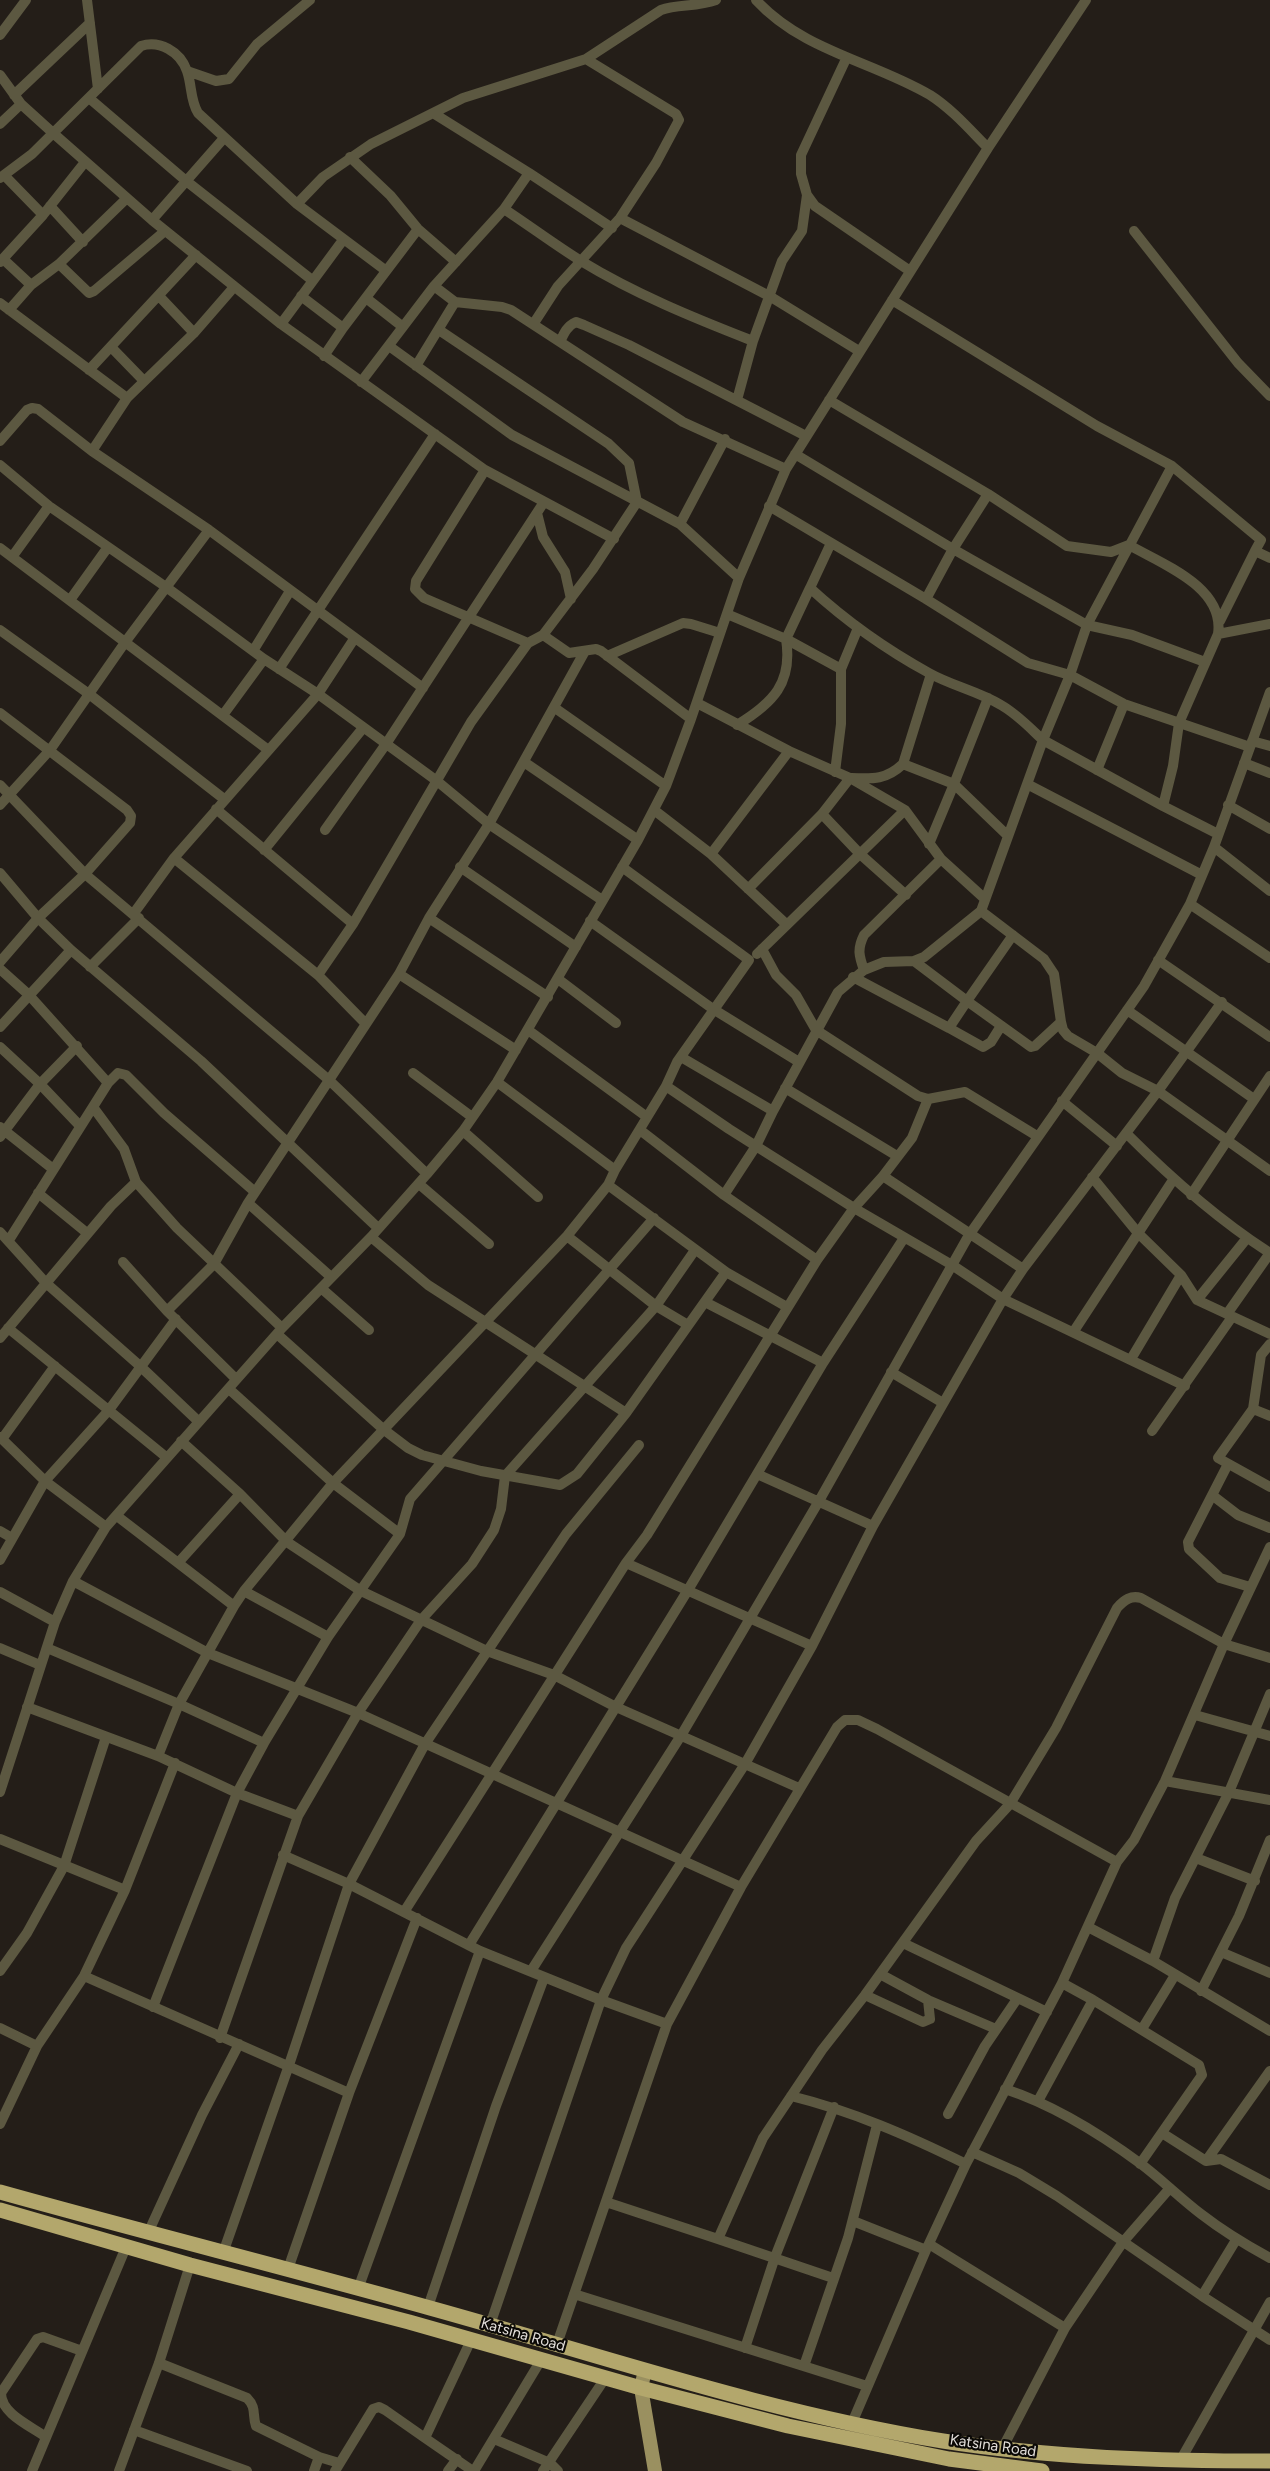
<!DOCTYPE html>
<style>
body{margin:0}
canvas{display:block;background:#241e18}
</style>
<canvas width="1270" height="2471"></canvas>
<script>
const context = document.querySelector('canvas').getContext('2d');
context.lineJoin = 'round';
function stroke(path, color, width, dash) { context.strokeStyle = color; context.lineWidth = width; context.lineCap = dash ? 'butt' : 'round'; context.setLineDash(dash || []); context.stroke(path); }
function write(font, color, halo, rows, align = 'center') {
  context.font = font + ' Figtree,sans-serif'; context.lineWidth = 4.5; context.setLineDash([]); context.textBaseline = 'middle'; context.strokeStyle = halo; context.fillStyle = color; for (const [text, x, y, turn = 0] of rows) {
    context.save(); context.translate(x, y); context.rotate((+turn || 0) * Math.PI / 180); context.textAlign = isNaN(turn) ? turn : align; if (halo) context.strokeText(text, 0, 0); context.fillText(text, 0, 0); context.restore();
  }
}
stroke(new Path2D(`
 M 87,0 L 98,89
 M 756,0 C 803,51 872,61 930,95 C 952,109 970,130 988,148
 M 0,35 L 26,0
 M 846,59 L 801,155 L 801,174 L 807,195 L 815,206 L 910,271
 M 187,71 L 216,81 L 229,79 L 257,44 L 310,0
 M 0,75 L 21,104 L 53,133 L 152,220 L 281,324 L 485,470 L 614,539
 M 14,95 L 90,23
 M 89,98 L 185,180 L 312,280
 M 433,113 L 529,173 L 612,228
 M 0,124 L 21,104
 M 350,157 L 390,195 L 418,229 L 456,262
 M 4,175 L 43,215
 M 0,178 L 32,154 L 141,46 C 159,40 180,51 187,71 C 192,85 190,100 198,113 L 297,204 L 385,270
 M 297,204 L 323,177 L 371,144 L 463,98 L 586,59 L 661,10 C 677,4 697,7 716,0
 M 50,206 L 83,242
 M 504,209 C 530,226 555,245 581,261 C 635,294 694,318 753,341
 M 620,218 L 771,297 L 859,351
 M 152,220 L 224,138
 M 1134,231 L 1238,363 L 1270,396
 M 3,259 L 31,285
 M 0,262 L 43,215 L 85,162
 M 59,264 L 89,293 L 94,291 L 165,231
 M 434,286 L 455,302 L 502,307 L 511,310 L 683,422 L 786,469
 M 159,296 L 194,333
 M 301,296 L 343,328
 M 366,298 L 403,327
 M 892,300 L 1097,426 L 1172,466 L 1261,540 L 1255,551 L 1270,558
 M 0,303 L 127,398
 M 9,310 L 31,285 L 59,264 L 127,198
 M 534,323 L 558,286 L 620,218 L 656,163 L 679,120 L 676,114 L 586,59
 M 281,324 L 343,240
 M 560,342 C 564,333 567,326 576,322 L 584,325 L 629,345 L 806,436
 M 389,346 L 512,435 L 680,524 L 739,578
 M 111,347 L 144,381
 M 324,356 L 343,328 L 418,229
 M 416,366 L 455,302
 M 89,370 L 196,255
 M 361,382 L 434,286 L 504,209 L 529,173
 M 737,400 L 753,341 L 782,261 L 802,231 L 807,195
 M 829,400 L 988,494 L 1067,546 L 1111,552 L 1129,545
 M 0,441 L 27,410 L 32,408 L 38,409 L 92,451 L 209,530 L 423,688
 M 92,451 L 127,398 L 194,333 L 234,287
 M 795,454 L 953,549 L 1087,625 L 1132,635 L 1205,662
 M 0,465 L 49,506 L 166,587 L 264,659 L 318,694 L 437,781 L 489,824 L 602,900
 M 485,470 L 416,581 L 415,589 L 424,598 L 528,643
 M 769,506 L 926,599 L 1028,663 L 1070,675 L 1124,704 L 1250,747
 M 537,513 L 543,537 L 565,572 L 571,599
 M 680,524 L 725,439
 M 1129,545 C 1162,564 1225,587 1218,634 L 1179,723 L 1173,766 L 1163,806 L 1218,834
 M 0,548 L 267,749
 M 12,557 L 49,506
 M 926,599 L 953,549 L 988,494
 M 70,600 L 108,547
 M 727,614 L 786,639 L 810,588
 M 1220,621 L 1255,551
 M 0,630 L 89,694 L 224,799
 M 1218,634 L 1270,624
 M 543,635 L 569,653 L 596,649 L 601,651 L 691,719
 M 253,651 L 290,591
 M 607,656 L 683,623 L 691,624 L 720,633
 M 279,669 L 435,434
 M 988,698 L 954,784 L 1008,836
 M 697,703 L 789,751 L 711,854
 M 555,708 L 666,786
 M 0,713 L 127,810 L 131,816 L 130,823 L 85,874 L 38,918 L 0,962
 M 223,715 L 264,659
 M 737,725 C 773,703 793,683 786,639 L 841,669 L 858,628
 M 1252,741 L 1270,746
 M 789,751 L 850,778 L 905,810 L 941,859 L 985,899
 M 524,762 L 638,840
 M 1244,763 L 1270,773
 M 1097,770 L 1124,704
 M 835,772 L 841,724 L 841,669
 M 1027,784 L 1202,875
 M 0,785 L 85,874 L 329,1080 L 427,1174
 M 0,805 L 50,750 L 126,641 L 209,530
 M 1228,805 L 1270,829
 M 1163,806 L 1043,740 L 1070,675 L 1087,625 L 1172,466
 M 216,809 L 353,924
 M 654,810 L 711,854 L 786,924
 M 822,814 L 860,854 L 906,895
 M 325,830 L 386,744 L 544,502
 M 929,844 L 954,784 L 903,764 L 931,674
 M 1214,847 L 1270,891
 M 264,850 L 363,728
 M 174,858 L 318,975 L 365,1023
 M 460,867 L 576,947
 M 622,867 L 749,960 L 677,1062 L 666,1086
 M 0,873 L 38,918 L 71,950 L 201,1061 L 378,1228
 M 748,889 L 822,814 L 850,778 C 873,779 886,780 903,764
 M 1190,904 L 1270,958
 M 981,911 L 1044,959 L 1054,974 L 1061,1022 L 1063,1030 L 1068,1036 L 1097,1053 L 1122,1073 L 1158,1091 L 1270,1171
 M 134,913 L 174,858 L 318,694 L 354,639
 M 429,918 L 548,997
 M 590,921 L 713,1009 L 799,1062
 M 762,949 L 776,975 L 796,995 L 816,1030 L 918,1096 L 928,1099 L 965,1092 L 1037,1136
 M 757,954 L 905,810
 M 1158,960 L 1270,1037
 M 914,961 L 967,1001 L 1013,935
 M 90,967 L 139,918
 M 0,969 L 29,995 L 108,1083
 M 864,970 C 859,956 857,949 864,935 L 941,859
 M 399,974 L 516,1050
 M 318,975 L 353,924 L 471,722 L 528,643 L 543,635 L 593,569 L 637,502 L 629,463 L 609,444 L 439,330
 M 853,977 L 949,1028 L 967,1001 L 1031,1047 L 1035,1046 L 1061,1022
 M 558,979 L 616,1023
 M 1127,1010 L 1254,1099
 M 0,1027 L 71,950
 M 949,1028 L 983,1047 L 991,1042 L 1001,1026
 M 528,1030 L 647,1117
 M 0,1047 L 40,1084 L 80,1126
 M 681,1057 L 773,1111
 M 413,1073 L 472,1117
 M 497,1082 L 615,1170
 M 785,1088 L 897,1156
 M 1062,1101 L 1117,1146
 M 93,1107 L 124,1149 L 136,1182 L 177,1228 L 282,1328
 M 0,1127 L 53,1169
 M 640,1130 L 724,1195 L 817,1260
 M 463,1131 L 538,1197
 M 1127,1134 C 1171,1178 1217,1219 1270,1253
 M 0,1137 L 40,1084 L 77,1046
 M 883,1176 L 912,1138 L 928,1099
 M 1092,1177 L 1138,1233 L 1181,1275 L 1197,1300 L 1270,1334
 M 419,1184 L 489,1244
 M 608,1185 L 615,1170 L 666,1086 L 729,1129 L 854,1208 L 952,1265 L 1003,1299 L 1185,1386
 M 38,1193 L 87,1233
 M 724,1195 L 756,1146 L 773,1111 L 838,992 L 864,970 L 884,962 L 914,961 L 924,957 L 981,911 L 1043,740 C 1030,728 1017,714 1001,705 C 978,691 952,686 929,673 C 887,650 846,621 810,588 L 831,543
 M 1191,1195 L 1270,1076
 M 248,1203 L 331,1277
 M 0,1232 L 46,1283 L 140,1366 L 198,1421
 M 567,1236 L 656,1306 L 688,1325
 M 371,1237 L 428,1285 L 626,1413
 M 9,1240 L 108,1083 L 118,1073 L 126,1075 L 164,1113 L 255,1192
 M 123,1262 L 167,1311 L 236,1379
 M 321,1288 L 369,1330
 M 1197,1300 L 1247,1238
 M 705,1302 L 823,1363
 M 167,1311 L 214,1264 L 248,1203 L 399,974 L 429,918 L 489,824 L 585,651
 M 1227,1314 L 1270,1253
 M 8,1328 L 166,1457
 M 1074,1331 L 1173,1180
 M 277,1334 L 383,1429 L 408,1448 L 422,1455 L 481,1471 L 560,1485 L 577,1474 L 626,1413 L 726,1272 L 787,1307
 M 0,1338 L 111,1206 L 136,1182
 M 1270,1344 L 1261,1355 L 1253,1409 L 1218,1458 L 1270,1487
 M 1131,1359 L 1181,1275
 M 891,1372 L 943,1403
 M 229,1389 L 333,1483 L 400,1534
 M 1253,1409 L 1270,1416
 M 1152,1431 L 1232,1317
 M 0,1437 L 45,1481 L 106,1527
 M 2,1439 L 55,1366
 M 181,1441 L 240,1494 L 287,1542 L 361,1591 L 487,1651 L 554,1675 L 616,1707 L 799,1788
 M 1228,1464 L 1188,1542 L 1189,1549 L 1220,1578 L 1250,1587
 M 757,1474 L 873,1526
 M 1212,1495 L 1238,1515 L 1270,1528
 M 117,1516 L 234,1606
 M 0,1531 L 12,1538
 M 0,1560 L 45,1481 L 109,1410 L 176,1319
 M 178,1563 L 240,1494
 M 626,1563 L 812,1646
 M 73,1581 L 208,1653 L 358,1713 L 741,1887
 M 244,1591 L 328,1637
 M 0,1592 L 55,1622
 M 0,1648 L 40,1665
 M 47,1648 L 179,1704 L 264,1743
 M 27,1707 L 158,1756 L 237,1793 L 298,1816
 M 1195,1715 L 1270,1736
 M 158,1756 L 179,1704 L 234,1606 L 244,1591 L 333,1483 L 567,1236 L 608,1185 L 726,1272
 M 1165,1781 L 1270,1800
 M 0,1792 L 55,1622 L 73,1581 L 106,1527 L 282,1328 L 371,1237 L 427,1174 L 463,1131 L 497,1082 L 638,840 L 666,786 L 691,719 L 739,578 L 786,469 L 988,148 L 1086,0
 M 0,1839 L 125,1890
 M 283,1855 L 349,1884 L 480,1951 L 601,2000 L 667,2024
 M 1196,1858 L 1255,1881
 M 404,1912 L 626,1563 L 647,1535 L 817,1260 L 854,1208 L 883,1176 L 1023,1269
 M 1088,1927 L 1153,1961 L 1270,2031
 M 903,1943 L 1047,2012
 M 469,1945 L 688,1590 L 823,1363 L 904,1238
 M 1221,1952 L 1270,1973
 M 1153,1961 L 1175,1898 L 1229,1792 L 1270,1694
 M 0,1971 L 27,1933 L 64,1866 L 106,1737
 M 531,1971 L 682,1734 L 819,1501 L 969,1235 L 1144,986 L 1190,904 L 1214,847 L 1270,692
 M 880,1974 L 928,2000 L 996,2029
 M 84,1976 L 349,2093
 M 1062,1983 L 1093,2000 L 1199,2065 L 1202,2075 L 1140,2164
 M 1201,1991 L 1239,1916 L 1270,1840
 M 865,1995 L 923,2022 L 930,2019 L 928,2000
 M 153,2007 L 237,1793 L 264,1743 L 328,1637 L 400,1534 L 410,1499 L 654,1218
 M 0,2028 L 37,2046
 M 1142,2029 L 1175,1975
 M 220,2038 L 298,1816 L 358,1713 L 421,1620 L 472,1564 L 494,1530 L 501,1509 L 505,1476 L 656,1306 L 695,1250
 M 1005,2089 C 1054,2105 1099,2133 1141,2164 C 1161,2179 1180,2198 1201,2214 C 1223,2231 1246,2245 1270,2258
 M 791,2096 C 852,2111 909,2136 966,2164
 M 1038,2101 L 1093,2000
 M 948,2114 L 985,2046 L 1017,1999
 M 0,2124 L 37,2046 L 84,1976 L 125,1890 L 175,1763
 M 1162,2133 L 1206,2161 L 1221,2159 L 1270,2185
 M 972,2152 L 1019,2173 L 1057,2196 L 1202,2296 L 1270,2340
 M 1206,2161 L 1270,2071
 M 606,2202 L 718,2239 L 763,2138 L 822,2050 L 865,1995 L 976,1841 L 1010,1804 L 1056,1728 L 1117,1608 C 1124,1600 1131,1595 1141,1598 L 1224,1644 L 1270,1658
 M 853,2221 L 926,2250
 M 148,2233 L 202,2115 L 239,2044
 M 718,2239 L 833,2278
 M 929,2244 L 1065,2328
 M 223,2253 L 288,2068 L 349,1884 L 425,1744 L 566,1534 L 639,1445
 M 288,2269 L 349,2093 L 417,1918
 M 358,2289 L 480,1951
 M 574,2294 L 867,2386
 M 1202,2296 L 1236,2240
 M 428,2307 L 496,2106 L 544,1978
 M 490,2325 L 601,2000 L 626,1948 L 745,1764 L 812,1646 L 873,1526 L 1003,1299 L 1023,1269 L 1158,1091 L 1222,1002
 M 557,2344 L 667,2024 L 741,1887 L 837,1727 L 845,1720 L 858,1720 L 877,1729 L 1117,1862
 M 745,2348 L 775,2257 L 834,2107
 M 159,2363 L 247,2398 C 257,2408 252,2415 256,2426 L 319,2457 L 339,2463
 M 804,2366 L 848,2238 L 877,2125
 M 852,2423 L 926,2250 L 966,2164 L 1062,1983 L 1117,1862 L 1134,1840 L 1165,1781 L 1224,1644 L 1270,1547
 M 134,2430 L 247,2471
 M 46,2437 C 31,2426 1,2414 1,2393 L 37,2339 L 43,2337 L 82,2351
 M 425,2438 L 473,2471
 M 494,2439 L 550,2463 L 558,2471
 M 1002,2449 L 1065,2328 L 1123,2242 L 1170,2188
 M 1180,2461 L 1270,2302
 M 32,2471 L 126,2247
 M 119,2471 L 159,2363 L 190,2265
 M 314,2471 L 319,2457
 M 335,2471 L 373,2409 L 379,2407 L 385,2410 L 425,2438 L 471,2340
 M 448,2471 L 457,2459
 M 474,2471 L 541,2360
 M 543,2471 L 606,2377`), '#5c5841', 10);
stroke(new Path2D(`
 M 645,2370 L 641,2388 L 655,2471`), '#9a9060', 14);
stroke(new Path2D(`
 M 0,2192 C 143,2232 287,2268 430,2308 C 600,2355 769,2413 943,2441 C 1052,2458 1161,2461 1270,2461
 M 0,2210 L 190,2265 L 409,2322 L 641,2388 L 788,2426 L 949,2459 L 1042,2471`), '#b3a76c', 15);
write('15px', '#e2deda', '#0b0906', [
 ["Katsina Road",523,2335,16],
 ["Katsina Road",993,2446,8]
]);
</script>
